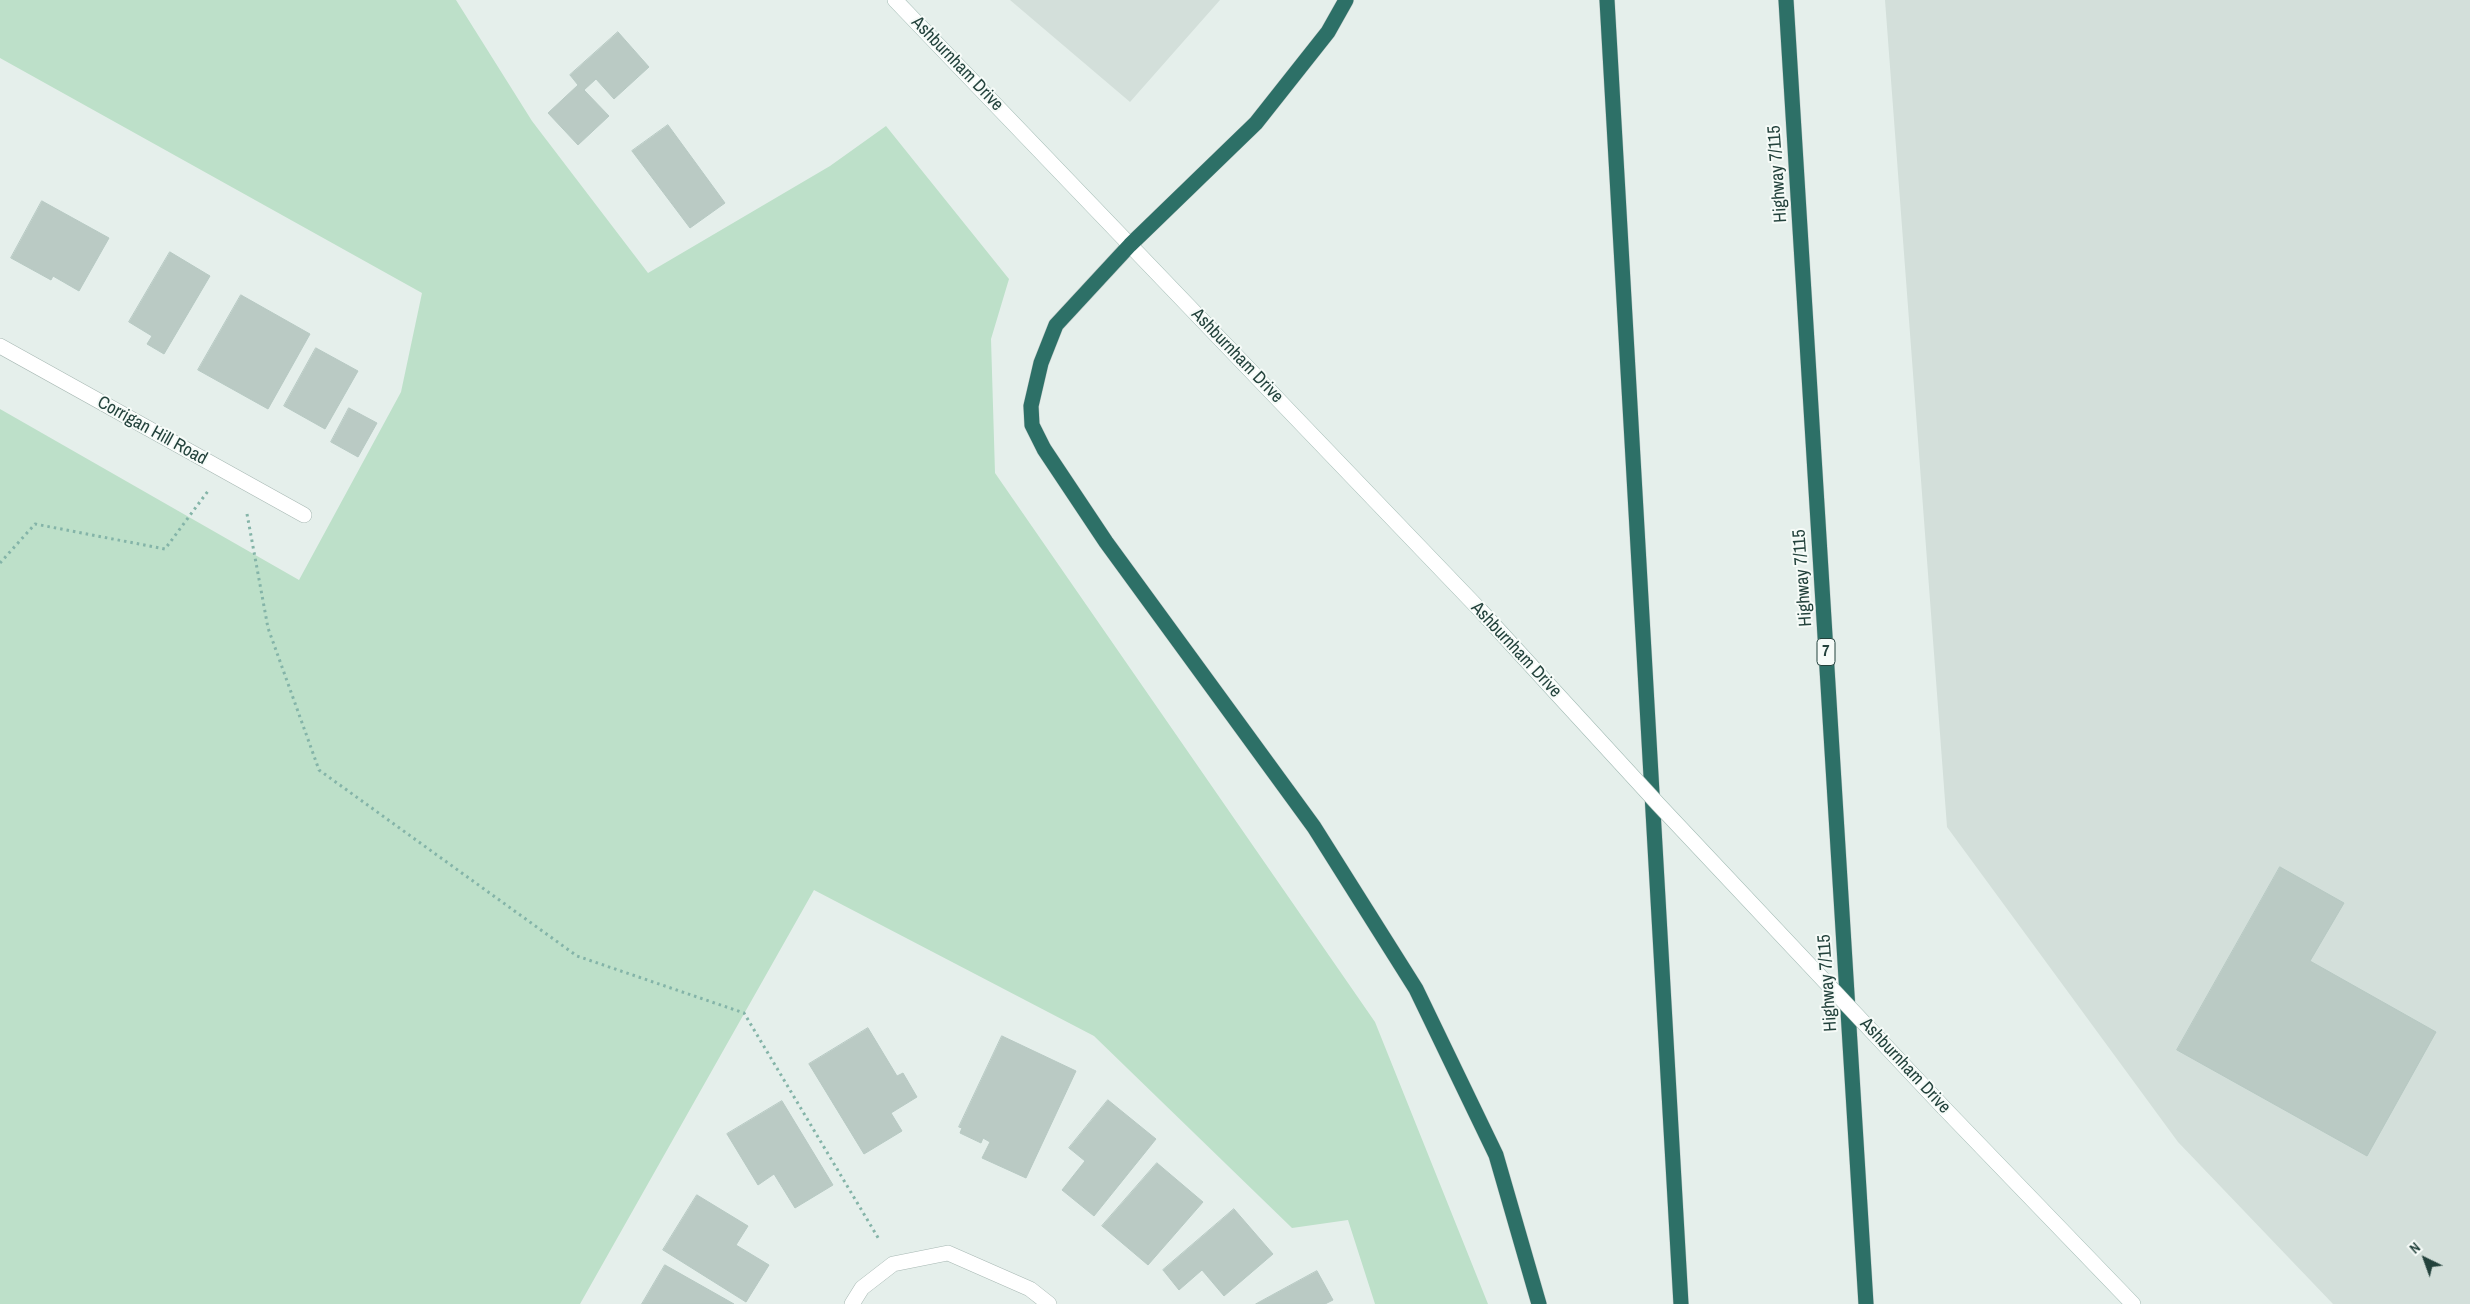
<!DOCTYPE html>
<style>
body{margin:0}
#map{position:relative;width:2470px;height:1304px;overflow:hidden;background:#e5efeb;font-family:"Archivo Narrow",sans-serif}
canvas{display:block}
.north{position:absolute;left:2400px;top:1234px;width:50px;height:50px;-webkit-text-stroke:4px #f6fbf8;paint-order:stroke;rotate:318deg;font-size:14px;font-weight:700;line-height:20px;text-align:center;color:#23423c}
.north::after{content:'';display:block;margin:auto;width:18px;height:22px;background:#23423c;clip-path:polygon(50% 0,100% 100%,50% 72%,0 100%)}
</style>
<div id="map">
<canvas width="2470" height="1304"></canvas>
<div class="north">N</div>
</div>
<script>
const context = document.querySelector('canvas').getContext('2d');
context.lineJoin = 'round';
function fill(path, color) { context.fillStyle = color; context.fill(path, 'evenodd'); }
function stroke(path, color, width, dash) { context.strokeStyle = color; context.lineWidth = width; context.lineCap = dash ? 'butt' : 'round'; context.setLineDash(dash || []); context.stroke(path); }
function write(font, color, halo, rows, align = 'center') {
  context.font = font + ' "Archivo Narrow",sans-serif'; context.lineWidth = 4; context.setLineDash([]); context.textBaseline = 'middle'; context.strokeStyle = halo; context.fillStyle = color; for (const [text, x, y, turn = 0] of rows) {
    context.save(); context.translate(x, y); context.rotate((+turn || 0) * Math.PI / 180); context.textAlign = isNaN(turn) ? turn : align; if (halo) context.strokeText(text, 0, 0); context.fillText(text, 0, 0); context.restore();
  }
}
fill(new Path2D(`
 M 1010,0 L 1220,0 L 1130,102 Z
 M 1885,0 L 2470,0 L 2470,1304 L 2333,1304 L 2178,1142 L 1947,827 Z`), '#d3dfda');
fill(new Path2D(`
 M 0,0 L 456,0 L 532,121 L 648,273 L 830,166 L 886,126 L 1009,279 L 991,339 L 995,473 L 1375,1022 L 1488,1304 L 1375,1304 L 1348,1220 L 1292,1228 L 1094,1036 L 814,890 L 580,1304 L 0,1304 L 0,409 L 299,580 L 401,392 L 422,293 L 0,58 Z`), '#bde0c9');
const building = new Path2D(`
 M 618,32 L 649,67 L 614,99 L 596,79 L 584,90 L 609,116 L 578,145 L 548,113 L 578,85 L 570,75 Z
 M 668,125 L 725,203 L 690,228 L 632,151 Z
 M 42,201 L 109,238 L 79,291 L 53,276 L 51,280 L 11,258 Z
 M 170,252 L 210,276 L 164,354 L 147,344 L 152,336 L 129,322 Z
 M 241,295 L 310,334 L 268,409 L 198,370 Z
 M 316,348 L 358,371 L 325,429 L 284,406 Z
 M 349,408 L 377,423 L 358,457 L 331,442 Z
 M 2280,867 L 2344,903 L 2310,961 L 2436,1032 L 2367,1156 L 2177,1050 Z
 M 868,1028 L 897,1076 L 903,1073 L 917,1097 L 891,1113 L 902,1131 L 864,1154 L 809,1064 Z
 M 1002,1036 L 1076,1071 L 1026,1178 L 982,1158 L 990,1142 L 983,1138 L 981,1143 L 960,1133 L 962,1128 L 959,1127 Z
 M 1108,1100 L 1156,1139 L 1094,1216 L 1062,1190 L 1085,1161 L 1069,1148 Z
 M 782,1101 L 833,1185 L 795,1208 L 774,1174 L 758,1185 L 727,1134 Z
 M 1157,1163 L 1203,1202 L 1148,1265 L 1102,1226 Z
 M 697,1195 L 748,1226 L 736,1245 L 769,1265 L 746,1302 L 663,1250 Z
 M 1234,1209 L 1273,1254 L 1224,1296 L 1202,1270 L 1179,1290 L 1163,1270 Z
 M 665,1265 L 734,1304 L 642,1304 Z
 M 1317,1271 L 1333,1300 L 1325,1304 L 1256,1304 Z`);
fill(building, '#bacac4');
stroke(building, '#b7c9c3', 1);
const street = new Path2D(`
 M 0,346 L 304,515
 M 852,1304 L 862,1288 L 893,1264 L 948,1253 L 1030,1289 L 1049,1304`);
const secondary = new Path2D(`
 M 895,0 L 1481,611
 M 1944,1108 L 2133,1304`);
const highway = new Path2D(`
 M 1346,0 L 1328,32 L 1256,123 L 1130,245 L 1056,325 L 1041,363 L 1031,406 L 1032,425 L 1044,449 L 1106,542 L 1314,827 L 1416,989 L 1496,1155 L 1539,1304
 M 1607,0 L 1681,1304
 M 1786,0 L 1866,1304`);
stroke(street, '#a7b8b3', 16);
stroke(secondary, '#a2bbb4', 16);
stroke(highway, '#c1cac8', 16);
stroke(new Path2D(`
 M 247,514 L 268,628 L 319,770 L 577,956 L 744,1013 L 880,1241
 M 0,563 L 35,524 L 165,549 L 208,491`), '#84b4a8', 3, [2.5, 4]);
stroke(street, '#fff', 15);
stroke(secondary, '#fff', 15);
stroke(highway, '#2d7067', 15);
const secondaryBridge = new Path2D(`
 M 1481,611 L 1658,804 L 1944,1108`);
stroke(secondaryBridge, '#a2bbb4', 16, []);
stroke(secondaryBridge, '#fff', 15);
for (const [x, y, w] of [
 [1826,652,18]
]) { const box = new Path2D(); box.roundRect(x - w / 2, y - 13.5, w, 27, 4); context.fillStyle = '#f6fbf8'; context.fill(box); stroke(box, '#23423c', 1); }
write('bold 16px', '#23423c', null, [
 ["7",1826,652]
]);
write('18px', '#23423c', '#f6fbf8', [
 ["Ashburnham Drive",957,64,46],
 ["Highway 7/115",1778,174,-94],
 ["Ashburnham Drive",1237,356,46],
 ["Corrigan Hill Road",152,431,29],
 ["Highway 7/115",1803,578,-94],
 ["Ashburnham Drive",1516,650,47],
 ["Highway 7/115",1828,983,-94],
 ["Ashburnham Drive",1905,1066,47]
]);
</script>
